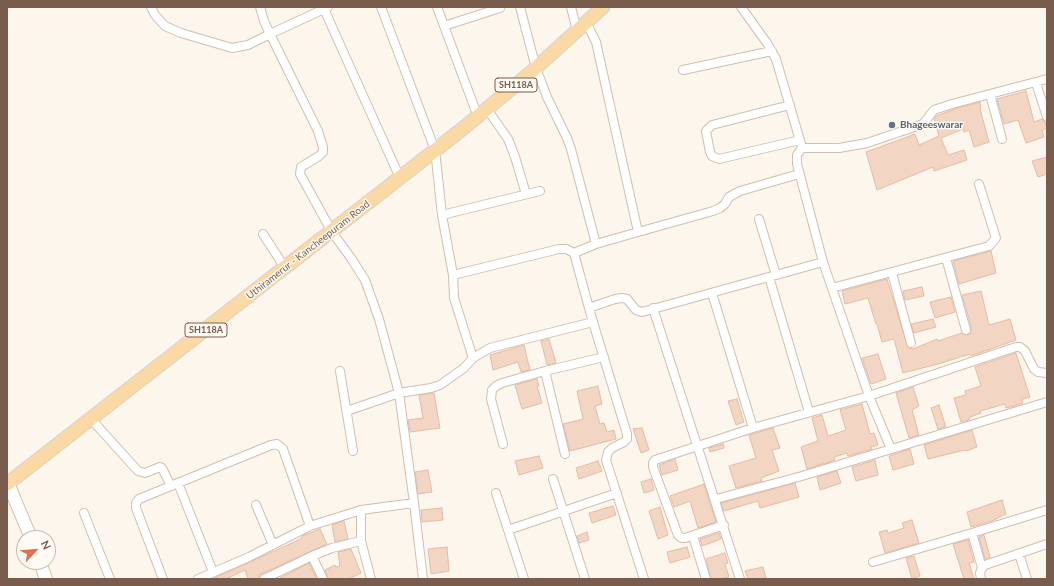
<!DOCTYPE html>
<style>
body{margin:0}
#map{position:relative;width:1054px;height:586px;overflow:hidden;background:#fdf6ec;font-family:Lato,sans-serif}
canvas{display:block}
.frame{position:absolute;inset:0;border:8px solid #7a5c4d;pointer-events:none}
.north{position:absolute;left:16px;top:530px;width:40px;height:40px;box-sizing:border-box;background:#fffaf3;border:1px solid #cabbb1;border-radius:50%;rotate:64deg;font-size:11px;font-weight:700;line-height:16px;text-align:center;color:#7a5c4d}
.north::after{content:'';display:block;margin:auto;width:14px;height:18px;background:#e76f51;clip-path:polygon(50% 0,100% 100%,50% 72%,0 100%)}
</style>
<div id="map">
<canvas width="1054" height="586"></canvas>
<div class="frame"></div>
<div class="north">N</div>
</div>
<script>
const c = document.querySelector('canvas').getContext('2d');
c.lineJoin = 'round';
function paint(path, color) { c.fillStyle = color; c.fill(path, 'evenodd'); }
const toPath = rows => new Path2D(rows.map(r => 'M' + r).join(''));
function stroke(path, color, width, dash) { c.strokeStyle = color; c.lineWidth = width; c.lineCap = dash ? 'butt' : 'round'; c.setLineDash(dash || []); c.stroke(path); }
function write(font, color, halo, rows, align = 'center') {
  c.font = font + ' Lato,sans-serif'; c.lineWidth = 3; c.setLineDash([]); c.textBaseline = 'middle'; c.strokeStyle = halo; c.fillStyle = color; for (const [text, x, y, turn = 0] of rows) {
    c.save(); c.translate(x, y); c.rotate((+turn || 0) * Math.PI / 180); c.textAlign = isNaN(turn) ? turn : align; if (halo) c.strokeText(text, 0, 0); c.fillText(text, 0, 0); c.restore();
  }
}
const building = toPath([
 [1026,91,1034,122,1042,119,1045,122,1047,128,1042,130,1044,137,1026,143,1018,120,1004,124,997,99,1026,91],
 [980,102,981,109,980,109,989,142,974,147,969,130,964,132,963,129,941,138,948,155,964,150,967,160,934,171,933,167,877,190,866,152,915,134,919,145,939,136,934,119,936,116,958,108,980,102],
 [1047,157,1047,174,1038,177,1032,161,1047,157],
 [991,251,996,273,959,284,953,261,991,251],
 [887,279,908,348,913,349,937,339,938,341,962,333,965,335,970,334,971,331,971,326,962,295,981,291,989,325,1010,319,1016,340,971,356,970,354,938,364,903,373,894,339,882,342,877,324,876,324,868,298,845,304,842,291,887,279],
 [922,287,924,296,905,300,903,291,922,287],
 [951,297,955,312,935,318,930,302,951,297],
 [933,319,936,327,914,333,911,324,933,319],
 [549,339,556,363,547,365,541,341,549,339],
 [524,345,530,370,521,372,518,362,493,370,490,355,524,345],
 [1016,353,1030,397,1022,399,1023,403,1014,406,1006,408,1005,404,980,411,981,413,970,417,969,420,961,422,954,398,966,395,965,391,981,386,975,367,1016,353],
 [878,354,886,379,871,384,862,358,878,354],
 [537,379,539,386,537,386,542,403,522,409,515,385,537,379],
 [598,386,602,404,595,406,600,424,604,423,607,432,614,430,616,439,570,451,563,424,583,419,577,391,598,386],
 [913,387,919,406,912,410,919,435,909,438,896,393,913,387],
 [434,393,440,428,410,432,408,420,423,418,419,395,434,393],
 [737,399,744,422,736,425,728,401,737,399],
 [862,404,870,434,874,433,878,445,871,447,872,449,848,456,847,453,834,457,835,460,807,469,801,447,818,441,812,418,822,415,828,436,846,430,840,410,862,404],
 [939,405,946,427,938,429,931,408,939,405],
 [642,428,649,450,641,453,633,429,642,428],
 [773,428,780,448,772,450,779,471,761,478,762,481,736,488,729,466,756,458,749,435,773,428],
 [972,430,977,447,966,451,965,450,928,459,924,445,972,430],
 [723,444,724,448,710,452,709,448,723,444],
 [910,449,914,464,893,470,889,456,910,449],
 [539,456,543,468,519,475,515,461,539,456],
 [675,459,678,470,662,475,659,465,675,459],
 [875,460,878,475,856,481,852,467,875,460],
 [598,461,602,471,579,479,576,468,598,461],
 [428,470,432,492,418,494,415,472,428,470],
 [837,471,841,483,820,490,817,477,837,471],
 [651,479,654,490,644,493,641,482,651,479],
 [795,483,799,497,760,508,758,501,724,511,721,503,795,483],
 [704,484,716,522,698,528,690,501,674,507,670,496,704,484],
 [1002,500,1006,514,992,521,971,527,967,512,1002,500],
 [613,506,616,515,592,523,589,513,613,506],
 [660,507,668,535,658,539,649,511,660,507],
 [442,508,443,520,422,522,421,510,442,508],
 [912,520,919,543,885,553,879,532,887,530,888,533,904,528,902,523,912,520],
 [344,521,348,539,335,542,332,525,344,521],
 [320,529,327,544,259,575,259,579,248,579,245,570,226,579,212,579,292,543,302,538,302,536,320,529],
 [587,532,589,540,579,543,577,536,587,532],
 [719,533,721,539,702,546,700,539,719,533],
 [984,535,990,557,985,559,979,537,984,535],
 [968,540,974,562,969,563,974,579,964,579,953,544,968,540],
 [447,547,449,571,431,574,428,549,447,547],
 [687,547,690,557,670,563,667,552,687,547],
 [351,549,361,573,349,579,328,579,325,570,335,565,336,567,340,566,338,552,351,549],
 [725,553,728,563,725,564,729,577,721,579,711,579,706,559,725,553],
 [914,556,920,576,912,579,906,558,914,556],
 [309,563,317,579,280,579,280,578,309,563],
 [763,567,766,578,748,579,745,571,763,567]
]);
const minor = toPath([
 [151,7,155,15,165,26,181,33,232,48,248,45,270,34,318,131,323,147,323,152,319,156,301,167,300,174,332,232,351,258,365,280,379,319,399,393,431,388,440,385,464,368,473,358,490,348,593,322,627,434,627,439,624,442,612,448,608,452,606,460,644,579],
 [260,7,264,21,270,34,324,9],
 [328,7,324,9,400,178],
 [381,7,435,150,442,215,453,275,454,298,473,358],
 [437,7,478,117],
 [520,7,536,68,547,97,567,138,571,149,596,244,574,253],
 [571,7,577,31],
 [741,7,767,43,776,59,801,144],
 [586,22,596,42,638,232,596,244],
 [444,26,500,8],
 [683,70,772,51],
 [1036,83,1047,117],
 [990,94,1002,139],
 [790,105,712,125,706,131,710,152,712,156,719,159,800,140],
 [487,109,508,139,515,157,526,194],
 [442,215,540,191],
 [759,219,776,275],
 [638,232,713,211,720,208,725,204,729,197,740,191,799,174],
 [263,234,285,268],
 [946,258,966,330],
 [892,273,911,343],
 [453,275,559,249,566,249,574,253,589,308],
 [769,277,809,412],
 [832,288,989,246,996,238,979,184],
 [712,293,753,428],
 [653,308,740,579],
 [593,322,589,308,615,299,622,298,627,299,636,310,642,312,823,262],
 [340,371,353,451],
 [545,371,565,454],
 [347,411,399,393,414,503,423,579],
 [91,419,138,471,145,473,160,467,162,468,171,486],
 [503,444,491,399,492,390,496,386,502,383,545,371,604,357],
 [891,449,869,396,1016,347,1020,347,1025,351,1034,369,1038,372,1047,373],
 [553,479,585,579],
 [178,483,213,572],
 [496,493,524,579],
 [716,499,802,476,1047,402],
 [256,505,273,545],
 [361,510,414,503],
 [84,513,110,579],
 [724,525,685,538,682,538,678,535,653,467,653,463,655,460,753,428,869,396,823,262,797,164,797,155,802,148,839,148,867,143,923,124,934,110,952,104,1047,79],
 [508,530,617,493],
 [693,536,706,579],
 [361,541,371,579],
 [1019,554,1027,579],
 [873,562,972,533],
 [982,568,972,533,1047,510],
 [163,579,136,508,136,503,139,499,271,445,277,444,283,449,310,526],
 [198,579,249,557,310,526,361,510,361,541,332,548,312,556,323,579],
 [264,579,312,556],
 [981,579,980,573,982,568,985,565,1047,544]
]);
const secondary = toPath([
 [7,481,31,538],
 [40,562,46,579]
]);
const primary = toPath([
 [7,484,461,130,529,74,603,7]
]);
const markers = [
 [892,125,4,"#6b7280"]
];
const shields = [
 [516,85,42],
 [206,330,42]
];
const shieldNames = [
 ["SH118A",516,85],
 ["SH118A",206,330]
];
const worshipNames = [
 ["Bhageeswarar",900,125]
];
const streetNames = [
 ["Uthiramerur - Kancheepuram Road",308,250,-38]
];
paint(building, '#f3d5c3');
stroke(building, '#e6bba3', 1);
stroke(minor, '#d1beb0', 10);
stroke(secondary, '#d6c0b0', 14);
stroke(primary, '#dad1cd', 15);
stroke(minor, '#fff', 8);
stroke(secondary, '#fff', 12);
stroke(primary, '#fbd9a5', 13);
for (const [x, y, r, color] of markers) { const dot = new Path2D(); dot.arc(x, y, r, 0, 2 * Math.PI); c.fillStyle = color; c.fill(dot); stroke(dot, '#fffaf3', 1.5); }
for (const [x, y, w] of shields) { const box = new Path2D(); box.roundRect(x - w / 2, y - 7, w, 14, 3); c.fillStyle = '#fffaf3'; c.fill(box); stroke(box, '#7a5c4d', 1); }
write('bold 9px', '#7a5c4d', null, shieldNames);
write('bold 10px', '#5b616d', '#fffaf3', worshipNames, 'left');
write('10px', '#7a5c4d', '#fffaf3', streetNames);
</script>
